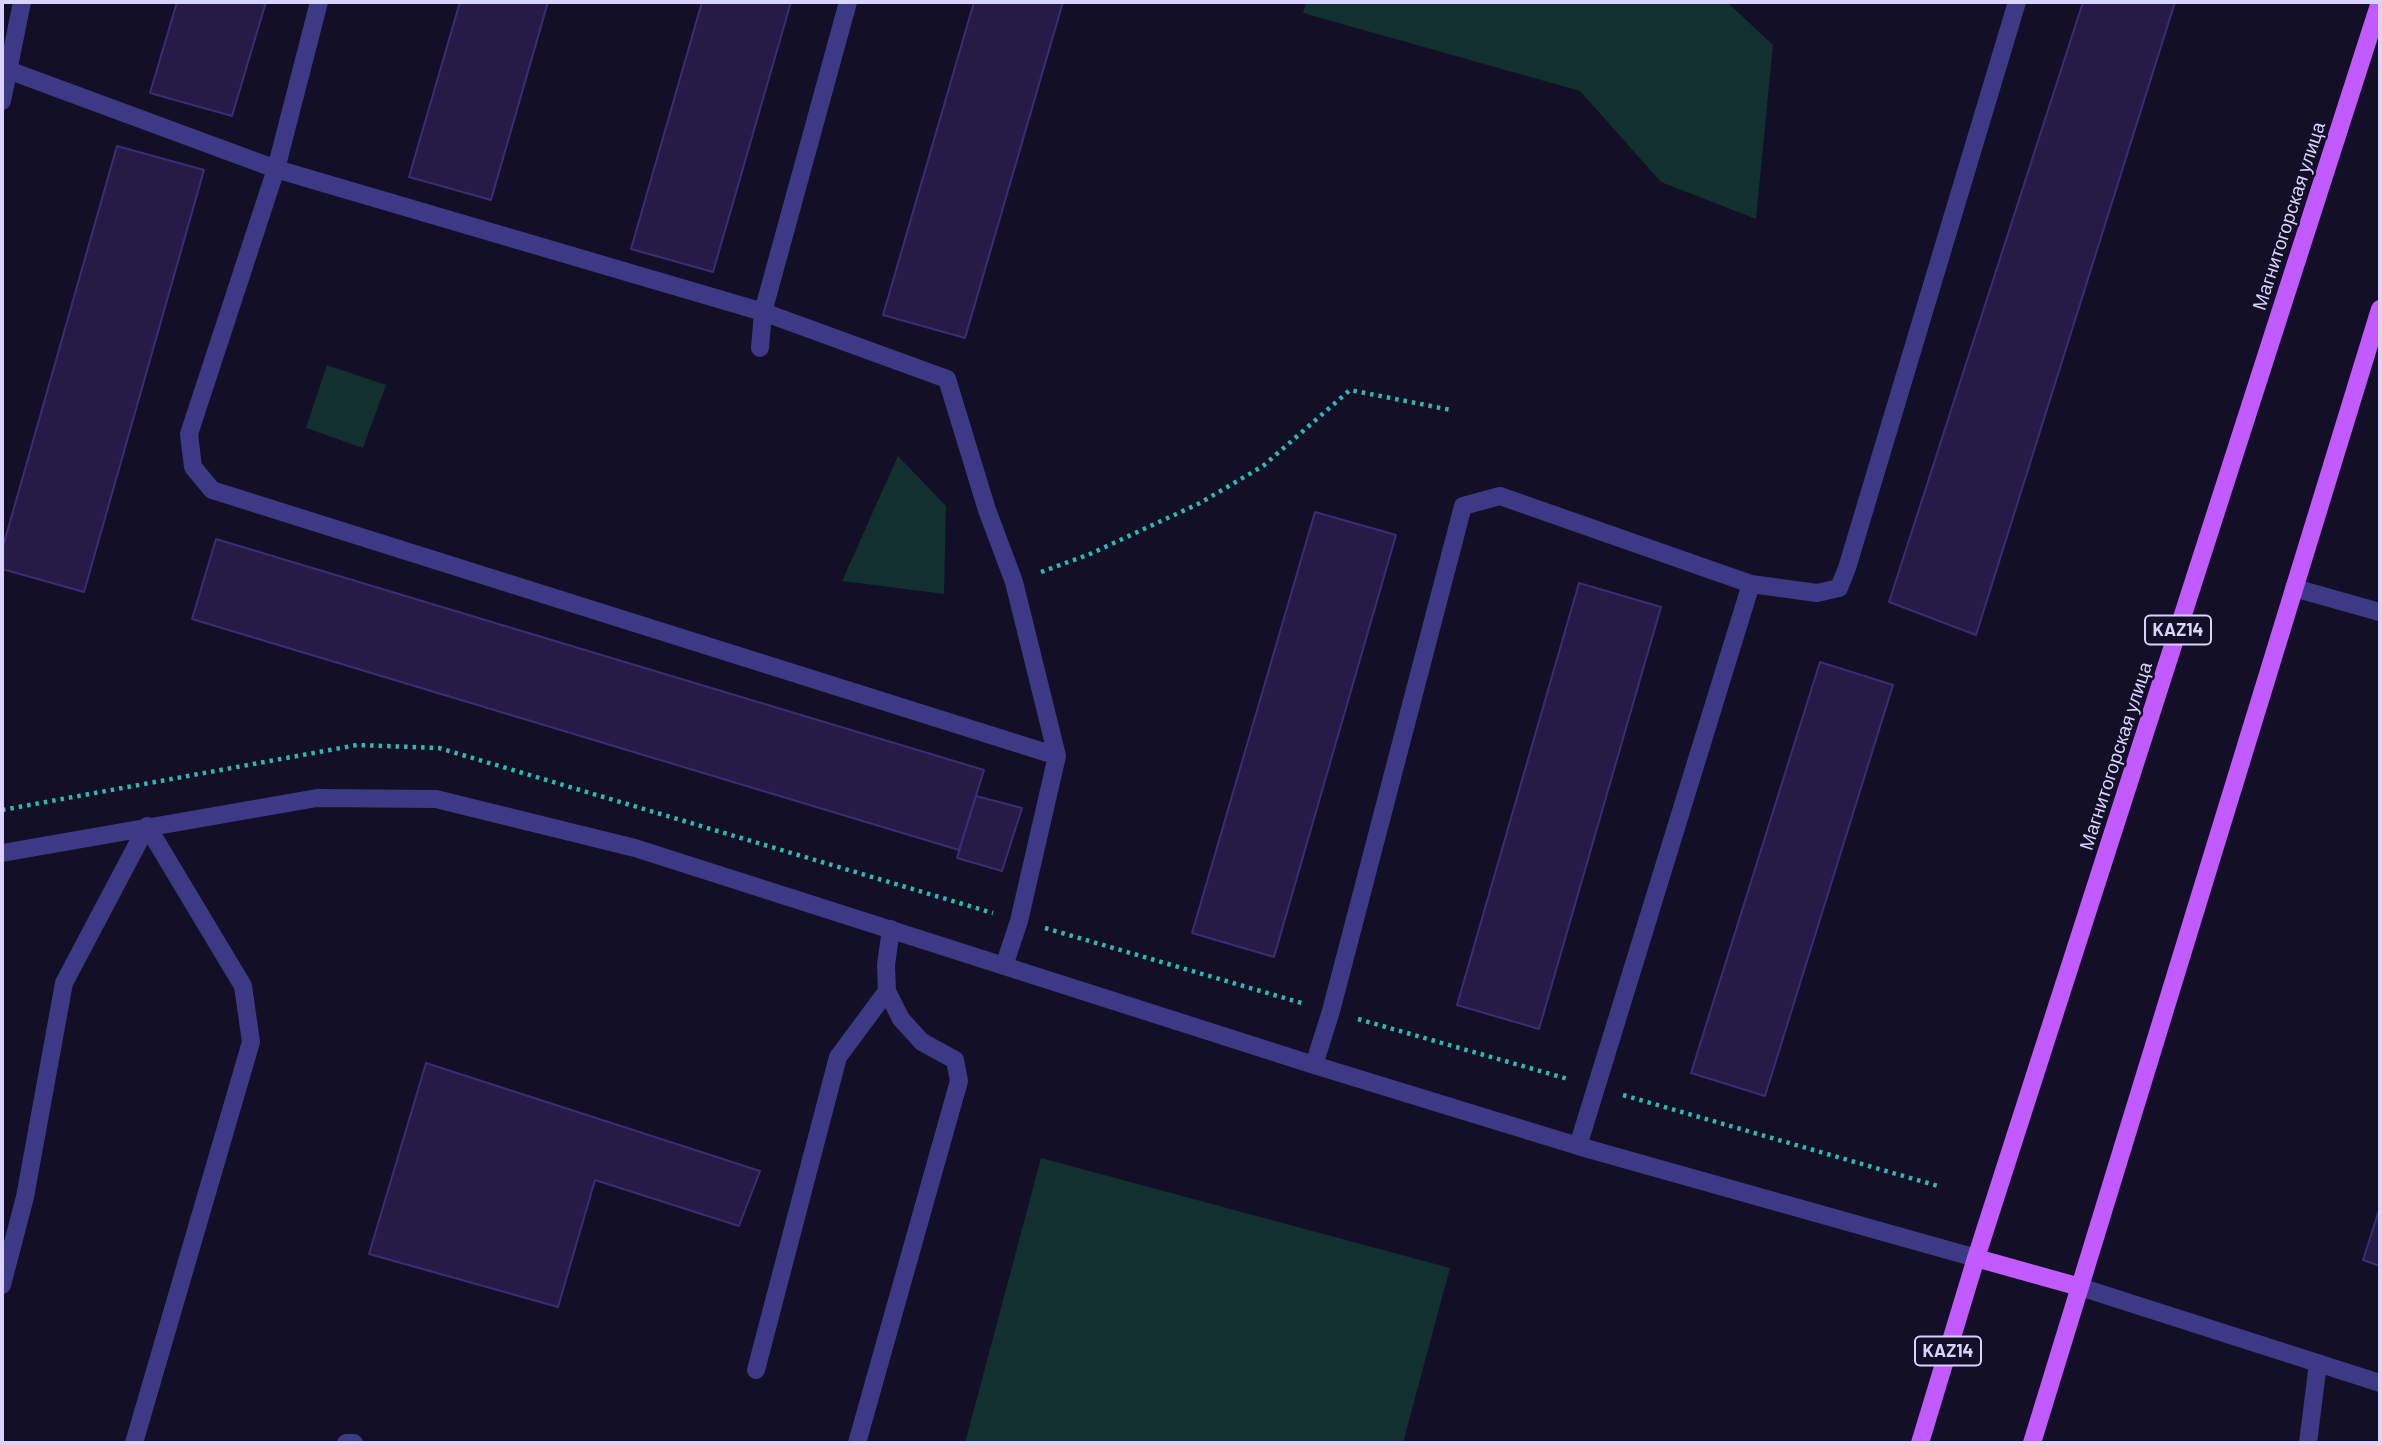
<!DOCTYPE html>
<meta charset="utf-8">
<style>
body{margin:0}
#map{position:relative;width:2382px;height:1445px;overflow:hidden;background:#130f26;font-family:Barlow,sans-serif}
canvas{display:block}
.frame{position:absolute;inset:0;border:4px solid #d9d4ff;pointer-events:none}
</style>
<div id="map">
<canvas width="2382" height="1445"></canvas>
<div class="frame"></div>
</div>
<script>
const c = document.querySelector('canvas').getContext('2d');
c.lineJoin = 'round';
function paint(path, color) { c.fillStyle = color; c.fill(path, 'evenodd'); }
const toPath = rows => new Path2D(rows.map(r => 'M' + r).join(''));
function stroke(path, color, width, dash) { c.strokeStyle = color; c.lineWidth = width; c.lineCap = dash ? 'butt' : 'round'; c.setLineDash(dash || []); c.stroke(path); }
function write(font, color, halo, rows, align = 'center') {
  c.font = font + ' Barlow,sans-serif'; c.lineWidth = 5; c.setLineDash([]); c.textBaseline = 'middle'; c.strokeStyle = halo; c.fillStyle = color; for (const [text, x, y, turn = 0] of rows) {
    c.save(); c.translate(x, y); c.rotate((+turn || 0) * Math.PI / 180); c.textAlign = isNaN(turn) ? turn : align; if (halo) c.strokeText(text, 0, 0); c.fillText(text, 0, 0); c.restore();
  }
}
const green = toPath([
 [1306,2,1727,2,1773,45,1756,219,1661,182,1580,91,1303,13],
 [327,365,386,385,363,448,306,428],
 [898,456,946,506,944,594,842,581],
 [1041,1158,1450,1268,1403,1443,965,1443]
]);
const building = toPath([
 [177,2,266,2,232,116,150,93,177,2],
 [460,2,548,2,491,200,409,177,460,2],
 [702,2,791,2,713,272,631,249,702,2],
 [974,2,1063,2,965,338,883,315,974,2],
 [2083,2,2175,2,1976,635,1889,602,2083,2],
 [117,146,204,170,84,592,2,569,2,550,117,146],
 [1315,512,1396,535,1274,957,1192,933,1315,512],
 [216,539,984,770,959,850,192,619,216,539],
 [1579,583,1661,607,1539,1029,1457,1005,1579,583],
 [1820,662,1893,685,1765,1096,1691,1073,1820,662],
 [976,796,1022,808,1002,871,957,858,976,796],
 [426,1063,760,1171,739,1226,595,1180,558,1307,369,1254,426,1063],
 [2380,1207,2380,1266,2363,1260,2380,1207]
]);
const path = toPath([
 [1041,572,1090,554,1200,503,1263,466,1350,390,1451,410],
 [2,810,357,745,439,748,993,913],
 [1045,928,1305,1004],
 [1358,1019,1568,1079],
 [1623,1095,1938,1186]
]);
const minor = toPath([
 [319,2,276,169,189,434,193,467,212,490,1057,756],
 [848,2,763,312,947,379,987,510,1014,582,1057,756,1019,921,1004,966],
 [8,70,276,169,763,312,760,348],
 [2,101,22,2],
 [2294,588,2380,612],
 [2,853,317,798,436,799,635,848,1314,1065,1578,1146,1976,1258],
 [1314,1065,1331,1011,1463,506,1500,496,1751,584],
 [1578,1146,1751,584,1817,593,1839,588,1847,568,2017,2],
 [2,1285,25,1197,64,983,147,826,243,986,251,1042,134,1443],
 [2080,1287,2380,1383],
 [756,1370,838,1057,887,991],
 [346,1443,354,1443],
 [857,1443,959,1081,955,1060,922,1042,901,1019,887,991,886,965,891,929],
 [2308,1443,2318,1363]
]);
const major = toPath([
 [1976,1258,2080,1287],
 [1920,1443,1976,1258,2380,2],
 [2032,1443,2380,309]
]);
const shields = [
 [2178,630,66],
 [1948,1351,66]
];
const shieldNames = [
 ["KAZ14",2178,630],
 ["KAZ14",1948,1351]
];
const streetNames = [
 ["Магнитогорская улица",2289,216,-72],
 ["Магнитогорская улица",2116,756,-72]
];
paint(green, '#12302f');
paint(building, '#241b47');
stroke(building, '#3b2d73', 2);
stroke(path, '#2fb8b0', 4.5, [3.5, 5]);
stroke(minor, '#3d3a85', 18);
stroke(major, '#c25bff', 18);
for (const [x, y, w] of shields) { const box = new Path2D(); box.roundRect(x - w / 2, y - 14.5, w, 29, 5); c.fillStyle = '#130f26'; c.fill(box); stroke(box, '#d9d4ff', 2); }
write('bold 18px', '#d9d4ff', null, shieldNames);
write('19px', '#d9d4ff', '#130f26', streetNames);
</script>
